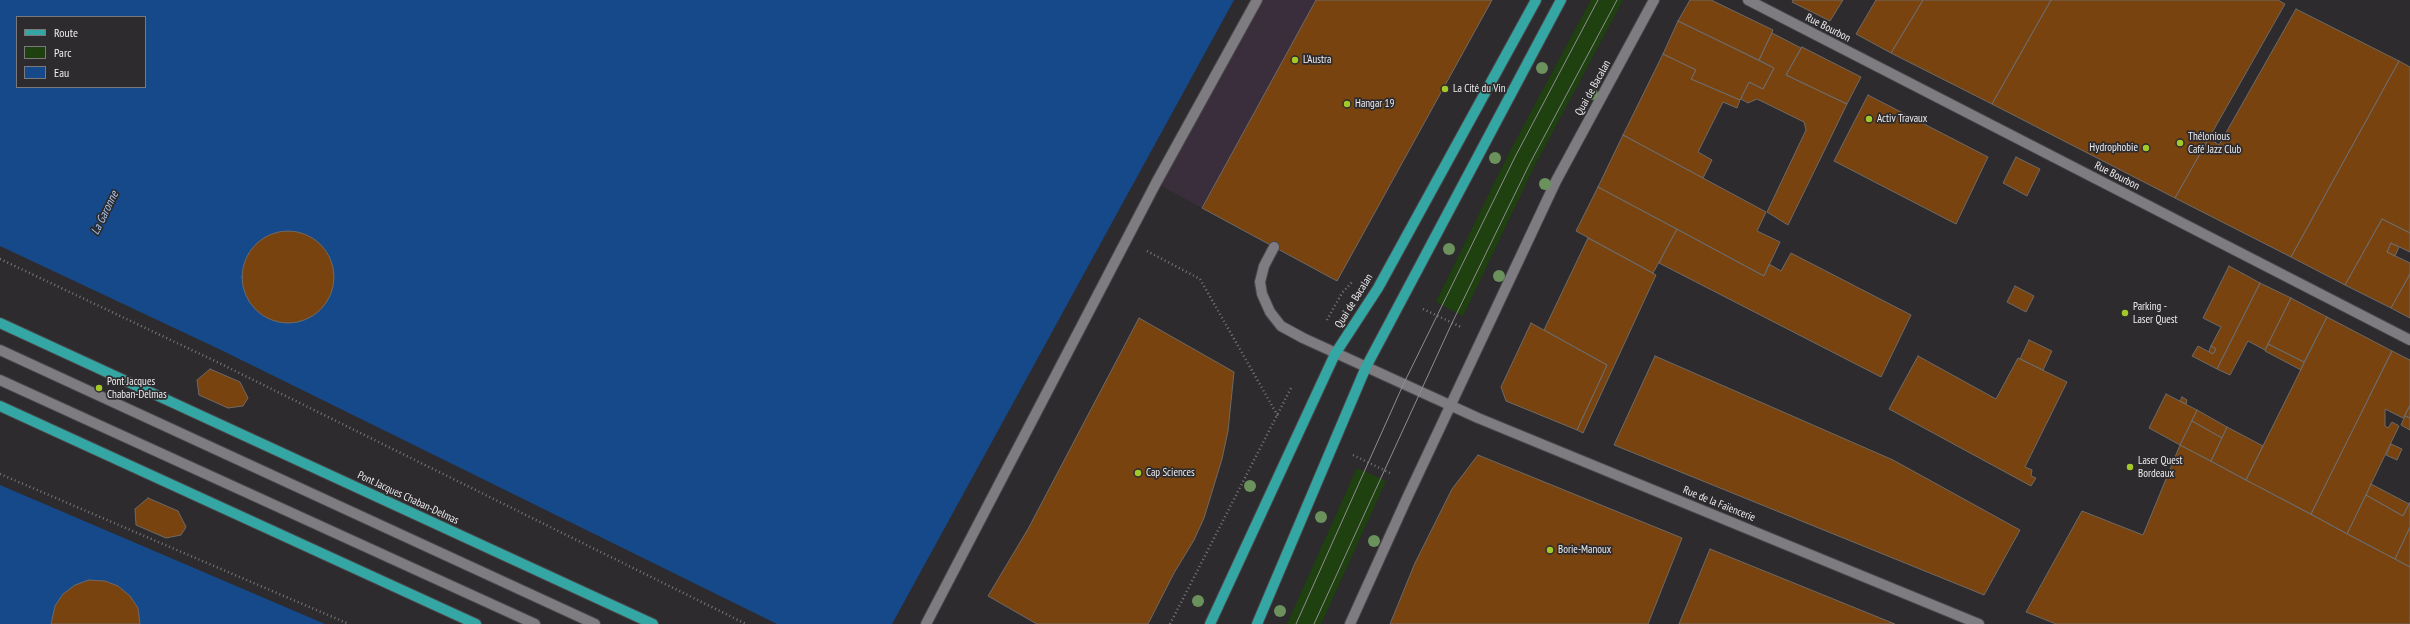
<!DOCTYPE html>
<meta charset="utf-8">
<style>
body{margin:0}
#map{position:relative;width:2410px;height:624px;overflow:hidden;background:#2d2b2e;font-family:"PT Sans Narrow",sans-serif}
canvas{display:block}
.legend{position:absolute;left:16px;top:16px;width:130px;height:72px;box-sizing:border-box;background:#2d2b2e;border:1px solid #7a787b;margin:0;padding:5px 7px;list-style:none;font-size:12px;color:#edecee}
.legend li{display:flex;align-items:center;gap:8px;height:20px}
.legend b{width:20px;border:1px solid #7a787b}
</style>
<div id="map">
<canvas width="2410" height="624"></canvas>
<ul class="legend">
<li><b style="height:5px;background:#34a6a4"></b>Route</li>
<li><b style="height:11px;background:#1f400f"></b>Parc</li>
<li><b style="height:11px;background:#154989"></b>Eau</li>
</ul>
</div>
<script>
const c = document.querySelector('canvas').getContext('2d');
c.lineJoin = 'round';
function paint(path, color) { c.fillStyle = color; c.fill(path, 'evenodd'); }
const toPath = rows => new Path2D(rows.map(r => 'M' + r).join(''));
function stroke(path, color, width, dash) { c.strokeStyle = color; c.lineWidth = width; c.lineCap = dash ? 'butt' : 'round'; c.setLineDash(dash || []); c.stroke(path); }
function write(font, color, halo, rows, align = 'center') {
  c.font = font + ' "PT Sans Narrow",sans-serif'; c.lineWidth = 3.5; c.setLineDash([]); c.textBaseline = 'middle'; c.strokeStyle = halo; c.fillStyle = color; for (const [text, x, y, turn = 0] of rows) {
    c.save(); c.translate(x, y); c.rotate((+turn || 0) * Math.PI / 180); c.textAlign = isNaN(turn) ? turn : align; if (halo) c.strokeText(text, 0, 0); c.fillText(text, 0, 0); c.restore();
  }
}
const commercial = toPath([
 [1257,0,1492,0,1337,281,1156,183]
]);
const green = toPath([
 [1591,0,1623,0,1534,167,1463,316,1436,302,1509,153],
 [1357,468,1386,481,1321,624,1287,624]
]);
const water = toPath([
 [0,0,1234,0,892,624,0,624],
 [17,17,145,17,145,87,17,87]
]);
const pier = toPath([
 [0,246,221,350,777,624,325,624,0,485]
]);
const building = toPath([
 [1316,0,1492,0,1337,281,1202,208,1316,0],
 [1690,0,1711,0,1773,30,1759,60,1678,21,1690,0],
 [1793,0,1843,0,1830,21,1792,2,1793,0],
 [1876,0,1923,0,1891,53,1856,34,1876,0],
 [1923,0,2051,0,1992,104,1891,53,1923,0],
 [2051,0,2278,0,2285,4,2175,198,1992,104,2051,0],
 [2296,9,2399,61,2291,257,2175,198,2209,138,2219,145,2296,9],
 [1678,21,1774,68,1763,89,1749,82,1740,100,1691,79,1696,70,1663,54,1678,21],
 [1772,33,1801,48,1786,75,1847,104,1788,225,1767,212,1806,130,1804,122,1757,99,1748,103,1741,99,1749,82,1763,89,1774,68,1759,60,1772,33],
 [1802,47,1861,77,1847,104,1786,75,1802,47],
 [1663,54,1696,70,1691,79,1740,100,1737,108,1723,102,1698,152,1712,160,1703,178,1623,135,1663,54],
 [2399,61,2410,67,2410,233,2382,219,2345,285,2291,257,2399,61],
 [1868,95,1988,157,1956,224,1834,161,1868,95],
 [1623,135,1766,212,1757,231,1780,242,1764,276,1598,187,1623,135],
 [2016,157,2040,169,2027,196,2003,183,2016,157],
 [1598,187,1677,229,1653,273,1576,231,1598,187],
 [2382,219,2410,233,2410,252,2391,243,2387,252,2410,263,2410,274,2391,308,2345,285,2382,219],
 [1677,229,1764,276,1769,264,1781,271,1791,253,1911,315,1881,377,1659,263,1677,229],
 '242 277a46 46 0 1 1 92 0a46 46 0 1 1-92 0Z',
 [1588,238,1656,275,1583,433,1577,430,1607,365,1544,330,1588,238],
 [2391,243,2399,247,2395,256,2387,252,2391,243],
 [2229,266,2260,283,2217,369,2192,356,2198,346,2213,354,2216,349,2211,346,2221,327,2203,318,2229,266],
 [2410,274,2410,318,2391,308,2410,274],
 [2260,283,2291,298,2265,350,2248,341,2230,375,2217,369,2260,283],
 [2015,286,2034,296,2026,312,2007,302,2015,286],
 [2291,298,2327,317,2304,362,2268,344,2291,298],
 [2327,317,2392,351,2311,514,2246,480,2327,317],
 [1139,318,1234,372,1228,431,1222,459,1204,518,1194,540,1174,573,1148,624,1037,624,988,596,1028,529,1139,318],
 [1531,323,1607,365,1577,430,1506,401,1501,387,1531,323],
 [2029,340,2052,351,2043,370,2020,359,2029,340],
 [2268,344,2304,362,2301,370,2265,351,2268,344],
 [2211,346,2216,349,2213,354,2209,351,2211,346],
 [2392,351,2410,360,2410,405,2403,418,2385,409,2385,426,2388,428,2392,422,2399,426,2347,534,2311,514,2392,351],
 [1655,356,1893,460,2020,530,1984,595,1614,445,1655,356],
 [1918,356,1996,399,2018,358,2067,382,2025,467,2032,470,2031,476,2036,478,2031,486,1889,409,1918,356],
 [210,369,240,382,248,398,243,406,228,408,199,395,197,380,210,369],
 [2166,394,2197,410,2180,445,2149,428,2166,394],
 [2182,397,2187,400,2186,404,2180,401,2182,397],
 [2410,405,2410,418,2405,416,2410,405],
 [2197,410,2227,427,2222,438,2192,421,2197,410],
 [2405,416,2410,418,2410,430,2401,425,2405,416],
 [2192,421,2222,438,2211,461,2180,445,2192,421],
 [2227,427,2263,446,2246,480,2211,461,2227,427],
 [2391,444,2402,449,2397,460,2386,455,2391,444],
 [2180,445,2410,567,2410,624,2056,624,2026,612,2082,511,2143,535,2180,445],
 [1478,455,1682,538,1648,624,1390,624,1415,563,1452,489,1478,455],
 [2371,484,2409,504,2403,516,2366,495,2371,484],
 [2366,495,2403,516,2410,502,2410,527,2395,559,2347,534,2366,495],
 [148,498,178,511,186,527,181,535,166,538,136,525,135,509,148,498],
 [2410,527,2410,567,2395,559,2410,527],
 [1710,549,1895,624,1679,624,1710,549],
 [89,580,105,581,118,586,130,596,138,608,140,624,51,624,55,606,63,594,75,585,89,580]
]);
const path = toPath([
 [1147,251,1200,279,1279,418],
 [0,259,215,361,746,624],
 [1423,309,1461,327],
 [1327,320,1342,293,1353,281],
 [1353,455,1392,474],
 [0,474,349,624],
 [1170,624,1291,388]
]);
const minor = toPath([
 [1748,0,2410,340],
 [1274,247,1264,266,1260,282,1262,294,1270,312,1281,326,1303,338,1478,418,1979,624],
 [0,350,595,624],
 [0,380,535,624],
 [926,624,1156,183,1257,0],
 [1350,624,1407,498,1556,181,1654,0]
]);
const major = toPath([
 [0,323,653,624],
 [0,406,476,624],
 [1210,624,1335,354,1378,288,1536,0],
 [1257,624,1366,367,1561,0]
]);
const tram = toPath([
 [1296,624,1403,385,1515,157,1598,0],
 [1314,624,1452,323,1529,165,1617,0]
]);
const trees = [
 [1542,68],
 [1592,94],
 [1495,158],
 [1545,184],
 [1449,249],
 [1499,276],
 [1250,486],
 [1321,517],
 [1374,541],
 [1198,601],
 [1280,611]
];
const markers = [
 [1295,60,4,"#a2c929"],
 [1445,89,4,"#a2c929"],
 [1347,104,4,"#a2c929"],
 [1869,119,4,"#a2c929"],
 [2180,143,4,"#a2c929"],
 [2146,148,4,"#a2c929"],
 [2125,313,4,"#a2c929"],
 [99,388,4,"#a2c929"],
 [2130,467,4,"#a2c929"],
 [1138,473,4,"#a2c929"],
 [1550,550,4,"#a2c929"]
];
const streetNames = [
 ["Rue Bourbon",1828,28,27],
 ["Quai de Bacalan",1593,88,-61],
 ["Rue Bourbon",2117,176,27],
 ["Quai de Bacalan",1354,301,-58],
 ["Pont Jacques Chaban-Delmas",408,498,25],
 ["Rue de la Faïencerie",1719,504,22]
];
const poiNames = [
 ["L'Austra",1303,60],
 ["La Cité du Vin",1453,89],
 ["Hangar 19",1355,104],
 ["Activ Travaux",1877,119],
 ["Thélonious",2188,137],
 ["Café Jazz Club",2188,150],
 ["Hydrophobie",2138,148,"right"],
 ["Parking -",2133,307],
 ["Laser Quest",2133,320],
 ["Pont Jacques",107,382],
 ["Chaban-Delmas",107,395],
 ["Laser Quest",2138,461],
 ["Bordeaux",2138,474],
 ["Cap Sciences",1146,473],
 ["Borie-Manoux",1558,550]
];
const waterNames = [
 ["La Garonne",105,213,-64]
];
paint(commercial, '#3b2e3c');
paint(green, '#1f400f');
paint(water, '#154989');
paint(pier, '#2d2b2e');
paint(building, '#78430e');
stroke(building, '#6e6a67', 1);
stroke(minor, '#49474a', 12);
stroke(major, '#49474a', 12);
stroke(path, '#79787a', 2.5, [1, 3]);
stroke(minor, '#7e7c80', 10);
stroke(major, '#34a6a4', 10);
stroke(tram, '#8e8d8f', 1);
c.fillStyle = '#6b915c';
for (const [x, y] of trees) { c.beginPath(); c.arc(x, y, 6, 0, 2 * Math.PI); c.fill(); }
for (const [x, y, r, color] of markers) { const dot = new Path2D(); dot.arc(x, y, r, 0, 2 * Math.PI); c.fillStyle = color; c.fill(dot); stroke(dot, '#2d2b2e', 1.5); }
write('11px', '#edecee', '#2d2b2e', streetNames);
write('11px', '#edecee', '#2d2b2e', poiNames, 'left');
write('italic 12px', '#acc8ed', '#2d2b2e', waterNames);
</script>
